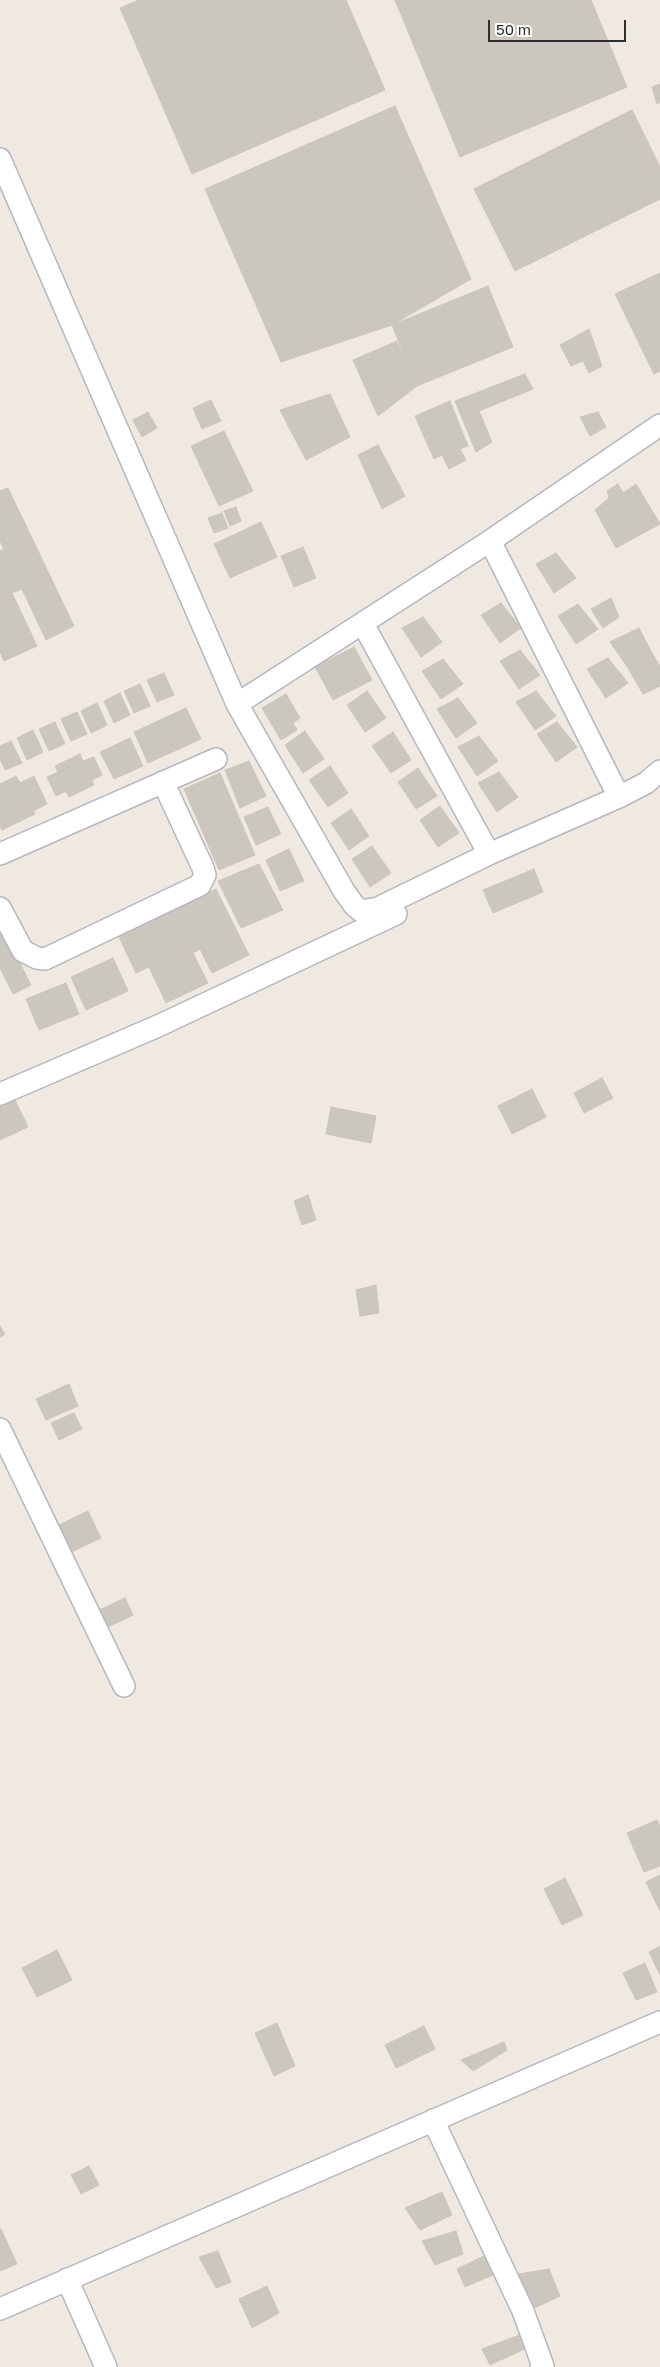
<!DOCTYPE html>
<style>
body{margin:0}
#map{position:relative;width:660px;height:2367px;overflow:hidden;background:#efe9e1;font-family:"Golos Text",sans-serif}
canvas{display:block}
.scale{position:absolute;left:488px;top:20px;width:138px;height:22px;box-sizing:border-box;border:2px solid #2e2e2e;border-top:0;padding-left:6px;font-size:15px;line-height:18px;white-space:nowrap;color:#2e2e2e;-webkit-text-stroke:4px #fff;paint-order:stroke}
</style>
<div id="map">
<canvas width="660" height="2367"></canvas>
<div class="scale">50 m</div>
</div>
<script>
const c = document.querySelector('canvas').getContext('2d');
c.lineJoin = 'round';
function paint(path, color) { c.fillStyle = color; c.fill(path, 'evenodd'); }
const toPath = rows => new Path2D(rows.map(r => 'M' + r).join(''));
function stroke(path, color, width, dash) { c.strokeStyle = color; c.lineWidth = width; c.lineCap = dash ? 'butt' : 'round'; c.setLineDash(dash || []); c.stroke(path); }
const building = toPath([
 [139,0,346,0,385,90,192,174,120,8,139,0],
 [395,0,591,0,627,87,460,157,395,0],
 [660,84,660,102,657,104,652,87,660,84],
 [395,106,471,279,392,325,281,362,205,189,395,106],
 [632,110,660,167,660,199,515,271,474,189,632,110],
 [660,273,660,371,654,374,615,294,660,273],
 [488,286,513,347,417,386,392,325,488,286],
 [589,329,602,366,589,373,583,361,571,366,560,345,589,329],
 [397,341,417,386,378,416,353,360,397,341],
 [525,374,533,389,479,411,492,442,476,452,455,401,525,374],
 [330,394,350,437,306,460,280,410,330,394],
 [211,400,221,421,202,429,193,408,211,400],
 [450,401,468,446,460,449,466,460,449,469,442,455,434,459,415,416,450,401],
 [148,412,157,428,142,437,133,420,148,412],
 [598,412,606,427,590,436,580,417,598,412],
 [224,431,253,491,219,506,191,446,224,431],
 [378,445,405,496,382,509,358,455,378,445],
 [618,484,623,493,636,484,660,524,616,548,595,510,609,498,607,491,618,484],
 [8,488,74,626,46,640,22,589,12,593,37,646,4,661,0,652,0,551,4,549,0,541,0,491,8,488],
 [236,507,241,521,230,526,224,511,236,507],
 [222,513,228,528,214,533,208,518,222,513],
 [261,522,277,557,230,578,214,544,261,522],
 [303,547,316,578,294,587,281,556,303,547],
 [556,553,576,578,554,593,536,564,556,553],
 [611,598,619,617,603,628,591,609,611,598],
 [501,603,521,628,500,643,481,615,501,603],
 [578,604,598,629,576,644,558,616,578,604],
 [423,617,442,642,421,657,402,628,423,617],
 [639,628,652,653,628,668,610,642,639,628],
 [354,647,372,680,333,700,315,667,354,647],
 [520,650,540,675,519,689,500,661,520,650],
 [652,653,660,666,660,686,643,694,628,668,652,653],
 [608,658,628,683,606,698,587,669,608,658],
 [443,659,463,684,441,699,422,671,443,659],
 [164,673,174,695,157,702,147,680,164,673],
 [140,684,150,706,134,713,124,691,140,684],
 [367,691,386,718,365,732,347,705,367,691],
 [536,691,556,716,535,730,516,702,536,691],
 [120,693,130,715,114,723,104,701,120,693],
 [286,694,300,718,293,723,297,730,281,740,262,708,286,694],
 [458,698,477,723,456,738,437,709,458,698],
 [97,703,107,725,91,733,81,711,97,703],
 [186,708,201,739,148,763,134,732,186,708],
 [77,712,87,734,71,741,61,719,77,712],
 [55,722,65,744,49,751,39,729,55,722],
 [557,722,577,747,556,762,537,734,557,722],
 [33,730,43,752,27,760,17,738,33,730],
 [305,731,324,759,303,773,285,745,305,731],
 [393,732,411,760,391,773,372,746,393,732],
 [479,736,498,761,477,776,458,747,479,736],
 [130,738,143,766,114,779,100,752,130,738],
 [11,741,22,763,5,770,0,759,0,746,11,741],
 [80,754,83,761,94,757,102,775,92,780,94,785,69,797,66,791,56,796,47,777,58,772,55,766,80,754],
 [249,761,266,796,240,808,225,770,249,761],
 [330,766,348,793,328,807,309,780,330,766],
 [418,768,437,796,416,809,398,782,418,768],
 [499,772,518,797,497,812,478,783,499,772],
 [220,773,255,855,219,870,184,789,220,773],
 [16,776,20,783,34,776,47,804,33,811,35,814,2,830,0,826,0,784,16,776],
 [440,806,459,833,438,847,420,820,440,806],
 [268,807,281,834,256,845,244,817,268,807],
 [351,809,369,836,349,850,331,823,351,809],
 [372,846,391,873,370,887,352,859,372,846],
 [289,849,304,881,280,891,266,860,289,849],
 [259,864,283,910,241,928,218,881,259,864],
 [534,869,543,892,493,913,483,890,534,869],
 [216,889,249,955,212,973,200,949,193,953,208,983,166,1003,149,967,136,973,119,937,216,889],
 [0,924,31,985,13,994,0,968,0,924],
 [113,958,128,991,86,1010,71,977,113,958],
 [66,983,79,1014,39,1030,26,999,66,983],
 [602,1078,613,1098,584,1113,574,1093,602,1078],
 [532,1089,546,1117,512,1134,498,1106,532,1089],
 [14,1098,28,1127,0,1140,0,1105,14,1098],
 [331,1107,376,1116,371,1143,326,1134,331,1107],
 [308,1195,316,1220,302,1225,294,1201,308,1195],
 [376,1285,379,1313,360,1316,356,1290,376,1285],
 [0,1326,5,1334,0,1337,0,1326],
 [69,1384,78,1406,46,1420,36,1399,69,1384],
 [74,1413,82,1429,59,1440,51,1423,74,1413],
 [88,1511,101,1538,69,1553,57,1526,88,1511],
 [125,1598,133,1615,104,1629,95,1612,125,1598],
 [657,1820,660,1826,660,1866,644,1872,627,1833,657,1820],
 [660,1875,660,1911,646,1882,660,1875],
 [565,1878,583,1915,562,1925,544,1889,565,1878],
 [660,1946,660,1975,649,1952,660,1946],
 [57,1950,72,1980,37,1997,22,1968,57,1950],
 [645,1963,657,1992,636,2000,623,1973,645,1963],
 [277,2023,295,2066,274,2076,255,2033,277,2023],
 [424,2026,435,2049,396,2068,385,2045,424,2026],
 [504,2042,507,2050,473,2071,461,2060,504,2042],
 [89,2166,99,2185,81,2194,71,2175,89,2166],
 [442,2192,452,2215,420,2230,405,2208,442,2192],
 [1,2229,17,2264,0,2271,0,2230,1,2229],
 [456,2231,463,2254,435,2265,422,2241,456,2231],
 [218,2251,231,2282,216,2288,199,2257,218,2251],
 [486,2255,495,2274,465,2287,457,2269,486,2255],
 [549,2269,560,2296,528,2311,513,2275,549,2269],
 [267,2286,279,2313,252,2328,239,2299,267,2286],
 [522,2334,527,2348,490,2365,482,2349,522,2334]
]);
const minor = toPath([
 [0,159,237,704,344,891,354,905,361,911,378,908,489,854,619,797,646,783,660,771],
 [490,541,619,797],
 [363,624,489,854],
 [237,704,490,541,660,425],
 [0,854,216,759],
 [0,908,23,951,37,958,45,959,200,885,205,875,203,868,163,782],
 [0,1094,158,1026,396,914],
 [0,1429,124,1686],
 [433,2120,523,2311,543,2366,541,2367],
 [67,2279,106,2367],
 [0,2309,660,2022]
]);
paint(building, '#cbc7bf');
stroke(building, '#cbc5ba', 1);
stroke(minor, '#b4b7c1', 24);
stroke(minor, '#fff', 21);
</script>
